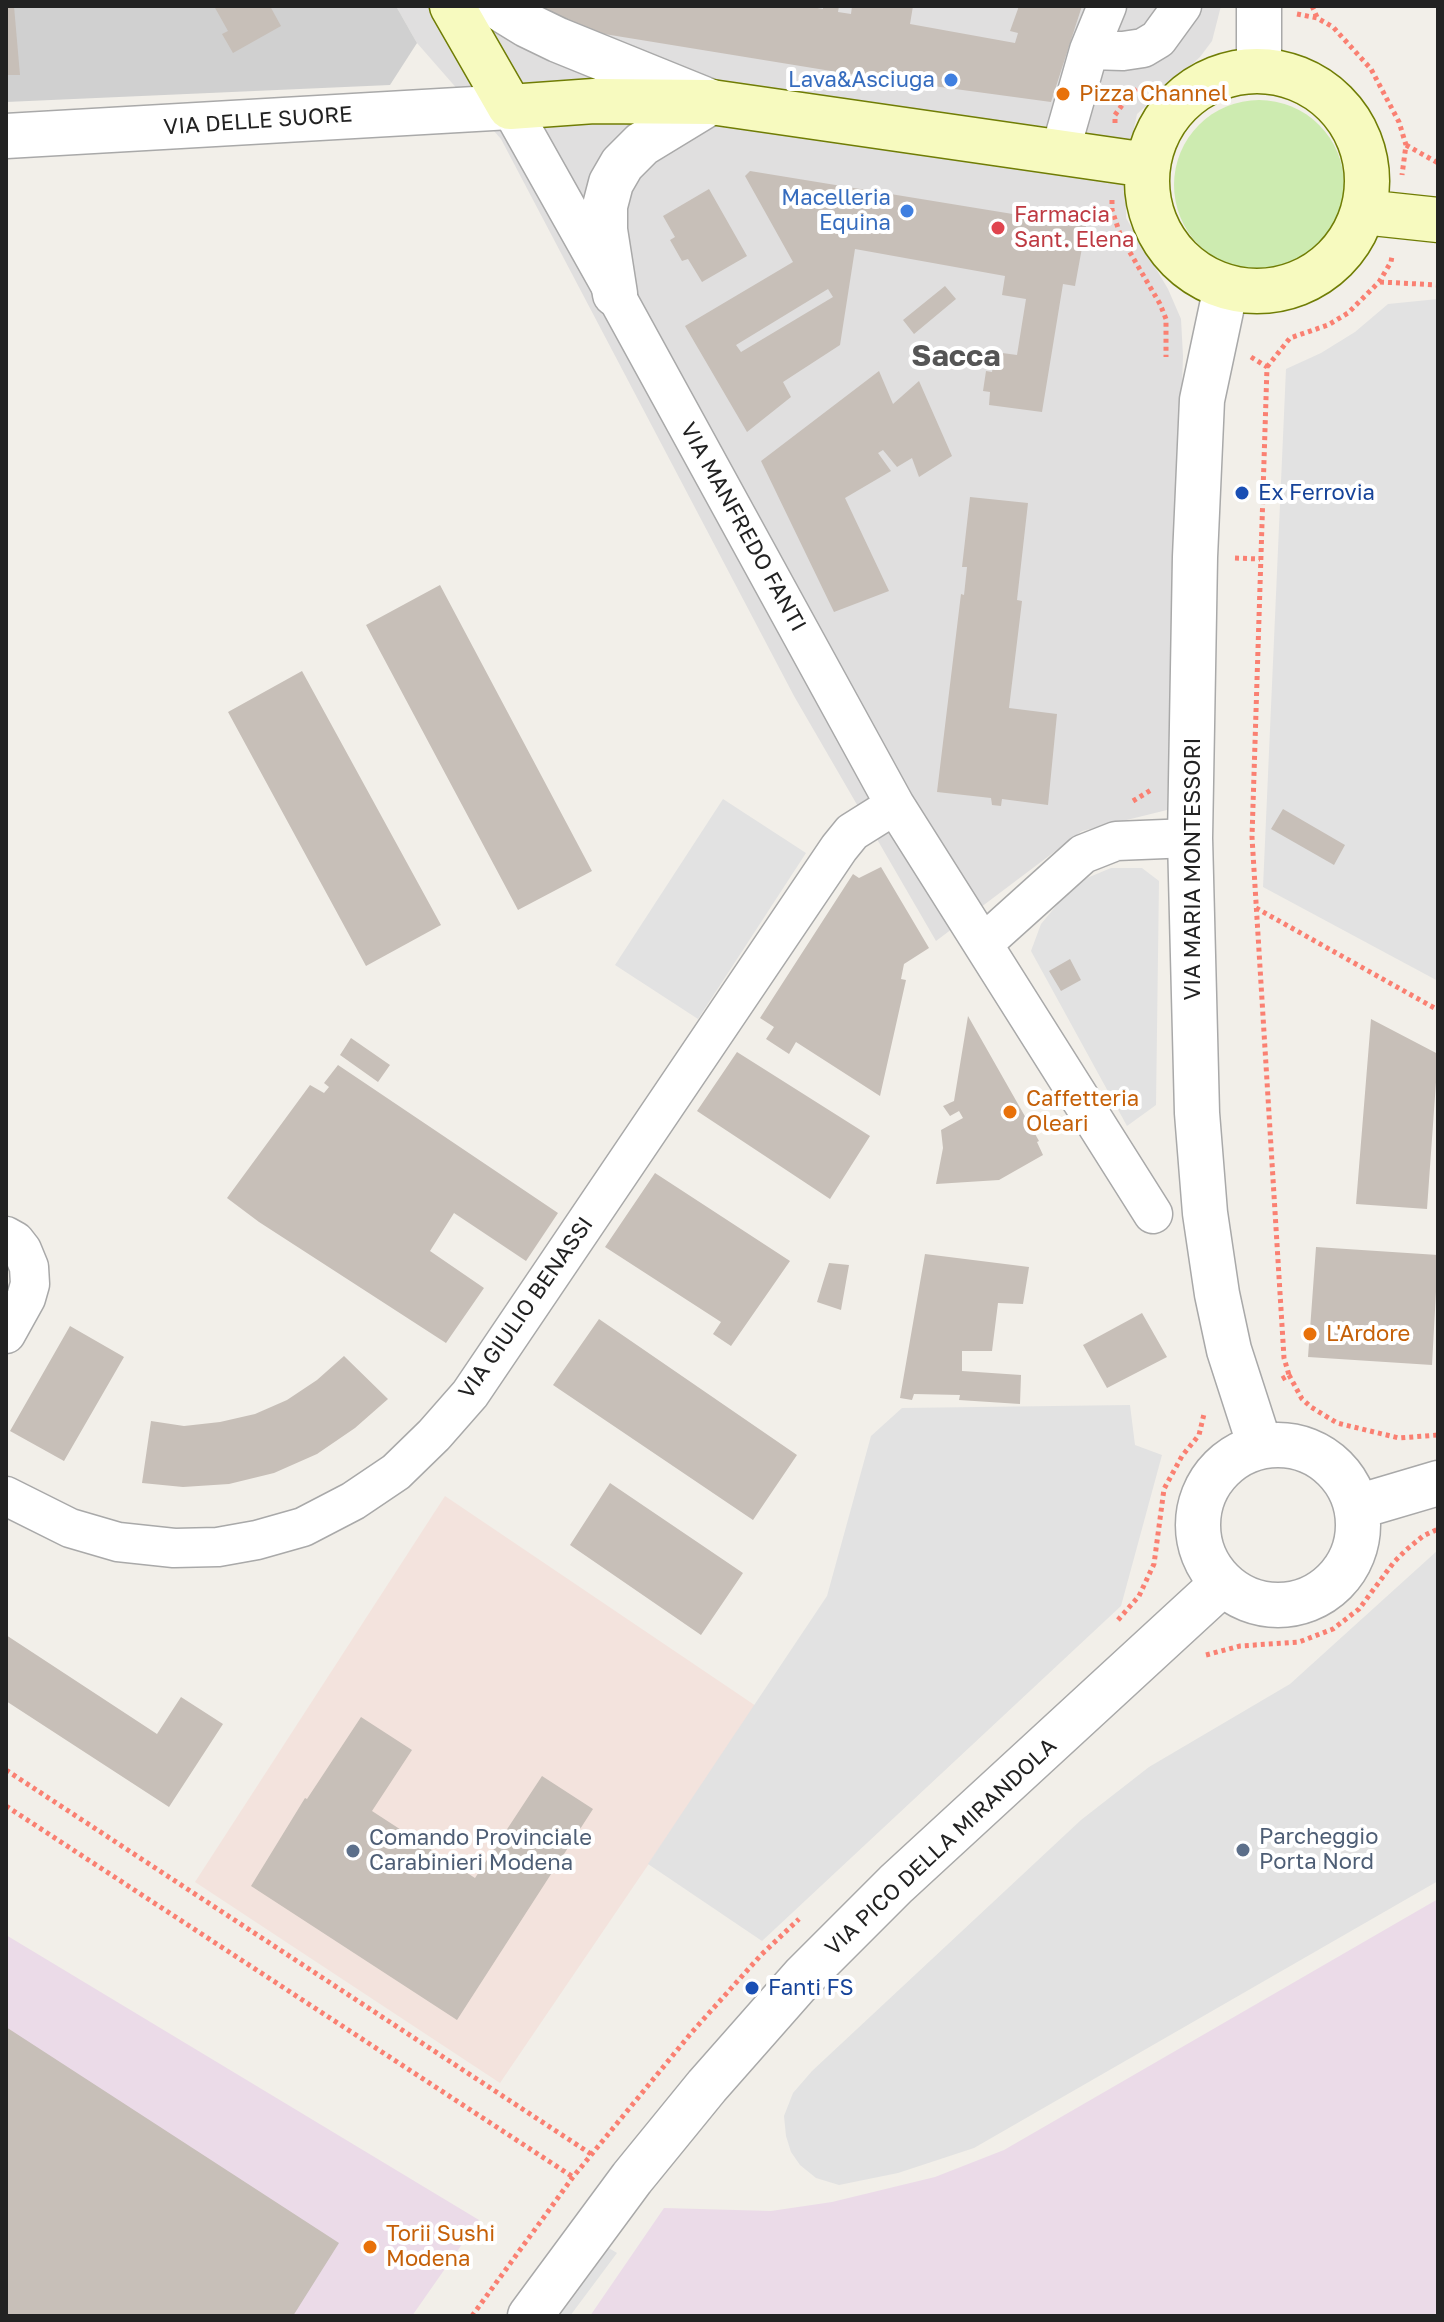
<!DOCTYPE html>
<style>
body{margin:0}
#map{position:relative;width:1444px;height:2322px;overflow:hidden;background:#f2efe9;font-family:"Golos Text",sans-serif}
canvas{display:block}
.frame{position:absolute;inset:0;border:8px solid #222;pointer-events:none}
</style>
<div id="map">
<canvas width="1444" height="2322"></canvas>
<div class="frame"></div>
</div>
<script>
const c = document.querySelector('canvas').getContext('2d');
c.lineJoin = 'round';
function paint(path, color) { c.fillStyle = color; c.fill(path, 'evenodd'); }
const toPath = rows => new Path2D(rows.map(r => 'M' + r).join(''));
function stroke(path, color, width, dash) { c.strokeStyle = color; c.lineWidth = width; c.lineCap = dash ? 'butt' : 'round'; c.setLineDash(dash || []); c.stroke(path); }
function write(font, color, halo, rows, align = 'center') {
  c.font = font + ' "Golos Text",sans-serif'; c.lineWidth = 8; c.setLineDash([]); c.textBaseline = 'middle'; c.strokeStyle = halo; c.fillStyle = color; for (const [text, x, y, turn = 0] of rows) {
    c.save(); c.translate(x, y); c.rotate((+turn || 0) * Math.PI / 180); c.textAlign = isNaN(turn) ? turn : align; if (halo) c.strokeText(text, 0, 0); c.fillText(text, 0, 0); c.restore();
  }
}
const residential = toPath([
 [396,6,1221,6,1212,41,1200,57,1137,114,1126,166,1126,218,1168,289,1181,319,1183,356,1167,810,1082,831,936,941,794,696,501,139,417,43]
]);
const industrial = toPath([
 [1438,1899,1438,2316,590,2316,664,2208,771,2211,832,2202,935,2177,1004,2150],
 [6,1935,479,2220,412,2316,6,2316]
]);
const religious = toPath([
 [6,6,396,6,417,43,390,85,6,102]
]);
const military = toPath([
 [445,1496,756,1706,500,2083,195,1882]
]);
const grass = toPath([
 '1174 185a85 85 0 1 1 170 0a85 85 0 1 1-170 0Z'
]);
const parking = toPath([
 [1438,299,1438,981,1263,887,1286,369,1321,353,1355,332,1388,304],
 [723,799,806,853,698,1019,615,965],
 [1111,868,1142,868,1159,881,1156,1105,1127,1126,1031,951,1041,924,1075,883],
 [1130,1405,1135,1445,1162,1455,1121,1606,762,1941,648,1864,827,1596,871,1436,902,1408],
 [1438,1550,1438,1881,974,2148,898,2173,839,2185,816,2178,800,2165,791,2152,786,2136,784,2116,793,2093,812,2071,1081,1820,1149,1767,1290,1684],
 [607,2247,617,2253,570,2316,556,2316]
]);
const building = toPath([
 [6,6,14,6,20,75,6,75],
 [214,6,270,6,281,26,233,53,222,34,228,31],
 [527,6,806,6,823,9,823,6,839,6,838,12,851,14,852,6,913,6,910,24,1015,43,1018,33,1010,31,1019,6,1082,6,1051,102,874,78,592,32],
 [750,171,1086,226,1075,286,1063,284,1042,412,989,405,990,392,983,391,986,371,992,372,995,352,1017,355,1026,299,1002,295,1005,276,855,249,840,345,783,382,791,397,747,432,685,326,793,262,745,176],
 [828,289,833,297,741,352,736,345],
 [709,189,747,256,702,282,688,259,682,261,670,240,675,237,663,216],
 [945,286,956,299,914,334,903,320],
 [879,371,893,404,919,381,952,456,919,477,912,458,897,467,883,450,878,453,891,471,845,498,889,591,834,612,761,461],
 [970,497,1028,503,1017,600,1022,601,1009,708,1057,714,1048,805,1002,799,1001,806,992,805,991,798,937,792,961,594,964,595,967,567,962,567],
 [440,585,592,871,518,910,366,625],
 [302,671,441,925,366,966,228,712],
 [1283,809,1345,845,1334,865,1271,829],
 [881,867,929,948,904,964,901,979,906,980,880,1096,796,1042,789,1054,766,1039,774,1027,760,1018,853,874,859,878],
 [1070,959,1081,980,1061,991,1049,971],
 [968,1016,1039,1141,1037,1142,1043,1155,999,1180,936,1184,943,1148,941,1130,963,1118,959,1111,950,1116,943,1106,954,1101],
 [1371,1019,1438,1054,1427,1209,1356,1204],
 [351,1038,390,1065,378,1082,340,1055],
 [737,1052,870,1136,830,1199,697,1111],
 [338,1065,558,1213,526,1261,454,1213,430,1251,484,1288,446,1343,259,1222,227,1198,310,1085,324,1093,329,1087,324,1083],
 [655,1173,790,1261,731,1346,713,1334,721,1322,605,1247],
 [1316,1247,1438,1255,1432,1365,1308,1357],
 [925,1254,1029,1267,1023,1304,998,1303,992,1351,962,1351,962,1371,1021,1375,1020,1404,959,1400,960,1395,914,1394,912,1400,900,1398],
 [829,1263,849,1265,841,1310,817,1302],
 [1142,1313,1167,1357,1107,1388,1083,1345],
 [599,1319,797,1455,753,1520,553,1385],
 [70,1326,124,1357,64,1461,10,1431],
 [344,1356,388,1399,355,1428,317,1454,274,1473,229,1484,183,1487,142,1483,151,1421,184,1426,220,1422,255,1414,287,1400,317,1380],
 [610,1483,743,1573,701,1635,570,1545],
 [6,1635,157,1734,181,1697,223,1724,169,1807,6,1701],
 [361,1717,412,1750,372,1811,475,1878,542,1776,593,1809,457,2020,251,1886,305,1798,307,1799],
 [6,2027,339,2243,293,2316,6,2316]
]);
const path = toPath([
 [1312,6,1317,17],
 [1297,14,1317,18,1333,27,1371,69,1399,122,1406,145,1402,175],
 [1115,123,1115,115,1127,98,1137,89],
 [1406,145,1438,163],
 [1112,200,1112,210,1121,237,1160,304,1166,319,1166,357],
 [1380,282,1438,285],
 [1251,357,1267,367,1252,837,1284,1358,1289,1375],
 [1267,367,1290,338,1328,325,1348,313,1379,282,1391,262,1392,256],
 [1235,558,1260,559],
 [1133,801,1151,790],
 [1256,908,1438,1010],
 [1282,1379,1289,1375,1302,1399,1311,1407,1337,1423,1399,1438,1438,1435],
 [1118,1620,1139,1596,1154,1564,1164,1489,1182,1456,1199,1435,1204,1414],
 [1206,1655,1240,1646,1299,1642,1333,1629,1359,1609,1394,1562,1406,1550,1423,1536,1438,1529],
 [6,1770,591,2154],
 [6,1806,573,2177],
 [472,2316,573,2177,692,2032,761,1955,799,1919]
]);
const minor = toPath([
 [1089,50,1123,51,1143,48,1158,39,1182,6],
 [510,107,615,294,895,805,1153,1214],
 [1060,152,1089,50,1107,6],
 [983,944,1083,854,1116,841,1190,838],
 [6,1236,15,1241,22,1250,29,1267,30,1284,26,1298,6,1334],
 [6,1496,70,1528,118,1542,174,1548,218,1547,257,1540,303,1527,353,1501,396,1472,434,1435,470,1394,839,848,852,832,895,805]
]);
const tertiary = toPath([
 [496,6,527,25,558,40,711,102],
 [1259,70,1259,6],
 [6,136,510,107],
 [1226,287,1202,400,1195,557,1190,838,1197,1113,1205,1213,1217,1294,1229,1350,1260,1446],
 [615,294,605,230,605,206,611,183,622,164,642,144,711,102],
 '1198 1525a80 80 0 1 1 160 0a80 80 0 1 1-160 0Z',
 [1357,1507,1438,1483],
 [530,2316,632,2178,707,2086,804,1976,896,1884,1222,1584]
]);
const secondary = toPath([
 [452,6,510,107,594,101,711,102,1147,165],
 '1147 181a110 110 0 1 1 220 0a110 110 0 1 1-220 0Z',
 [1363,212,1438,220]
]);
const markers = [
 [951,80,8,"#3f7fe0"],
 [1063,94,8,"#e8710a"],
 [907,211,8,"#3f7fe0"],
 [998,228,8,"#e0444e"],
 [1242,493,8,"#1a4fb4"],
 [1010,1112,8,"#e8710a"],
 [1310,1334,8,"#e8710a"],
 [1243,1850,8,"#5c6f8a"],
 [353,1851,8,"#5c6f8a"],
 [752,1988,8,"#1a4fb4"],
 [370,2247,8,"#e8710a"]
];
const shopNames = [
 ["Lava&Asciuga",935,80],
 ["Macelleria",891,198],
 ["Equina",891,223]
];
const foodNames = [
 ["Pizza Channel",1079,94],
 ["Caffetteria",1026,1099],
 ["Oleari",1026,1124],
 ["L'Ardore",1326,1334],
 ["Torii Sushi",386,2234],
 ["Modena",386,2259]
];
const streetNames = [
 ["VIA DELLE SUORE",258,121,-4],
 ["VIA MANFREDO FANTI",743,527,61],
 ["VIA MARIA MONTESSORI",1193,869,-90],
 ["VIA GIULIO BENASSI",526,1308,-55],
 ["VIA PICO DELLA MIRANDOLA",941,1847,-43]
];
const healthNames = [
 ["Farmacia",1014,215],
 ["Sant. Elena",1014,240]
];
const transitNames = [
 ["Ex Ferrovia",1258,493],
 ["Fanti FS",768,1988]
];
const serviceNames = [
 ["Parcheggio",1259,1837],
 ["Porta Nord",1259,1862],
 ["Comando Provinciale",369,1838],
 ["Carabinieri Modena",369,1863]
];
const districtNames = [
 ["Sacca",956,356]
];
paint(residential, '#e0dfdf');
paint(industrial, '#ebdbe8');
paint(religious, '#d0d0d0');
paint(military, '#f3e3dd');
paint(grass, '#cdebb0');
paint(parking, '#e2e2e2');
paint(building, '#c7bfb8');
stroke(minor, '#a9a9a9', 41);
stroke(tertiary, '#a9a9a9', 47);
stroke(secondary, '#707d05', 47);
stroke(path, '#fa8072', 5, [4, 4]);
stroke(minor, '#fff', 38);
stroke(tertiary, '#fff', 44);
stroke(secondary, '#f7fabf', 44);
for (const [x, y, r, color] of markers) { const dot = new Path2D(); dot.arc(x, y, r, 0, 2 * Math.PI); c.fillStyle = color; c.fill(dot); stroke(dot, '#fff', 3); }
write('22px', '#366cbe', '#fff', shopNames, 'right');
write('22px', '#c56008', '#fff', foodNames, 'left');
write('22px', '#222', '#fff', streetNames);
write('22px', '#be3a42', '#fff', healthNames, 'left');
write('22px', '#164399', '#fff', transitNames, 'left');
write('22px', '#4e5e75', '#fff', serviceNames, 'left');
write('bold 30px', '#555', '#fff', districtNames);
</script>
